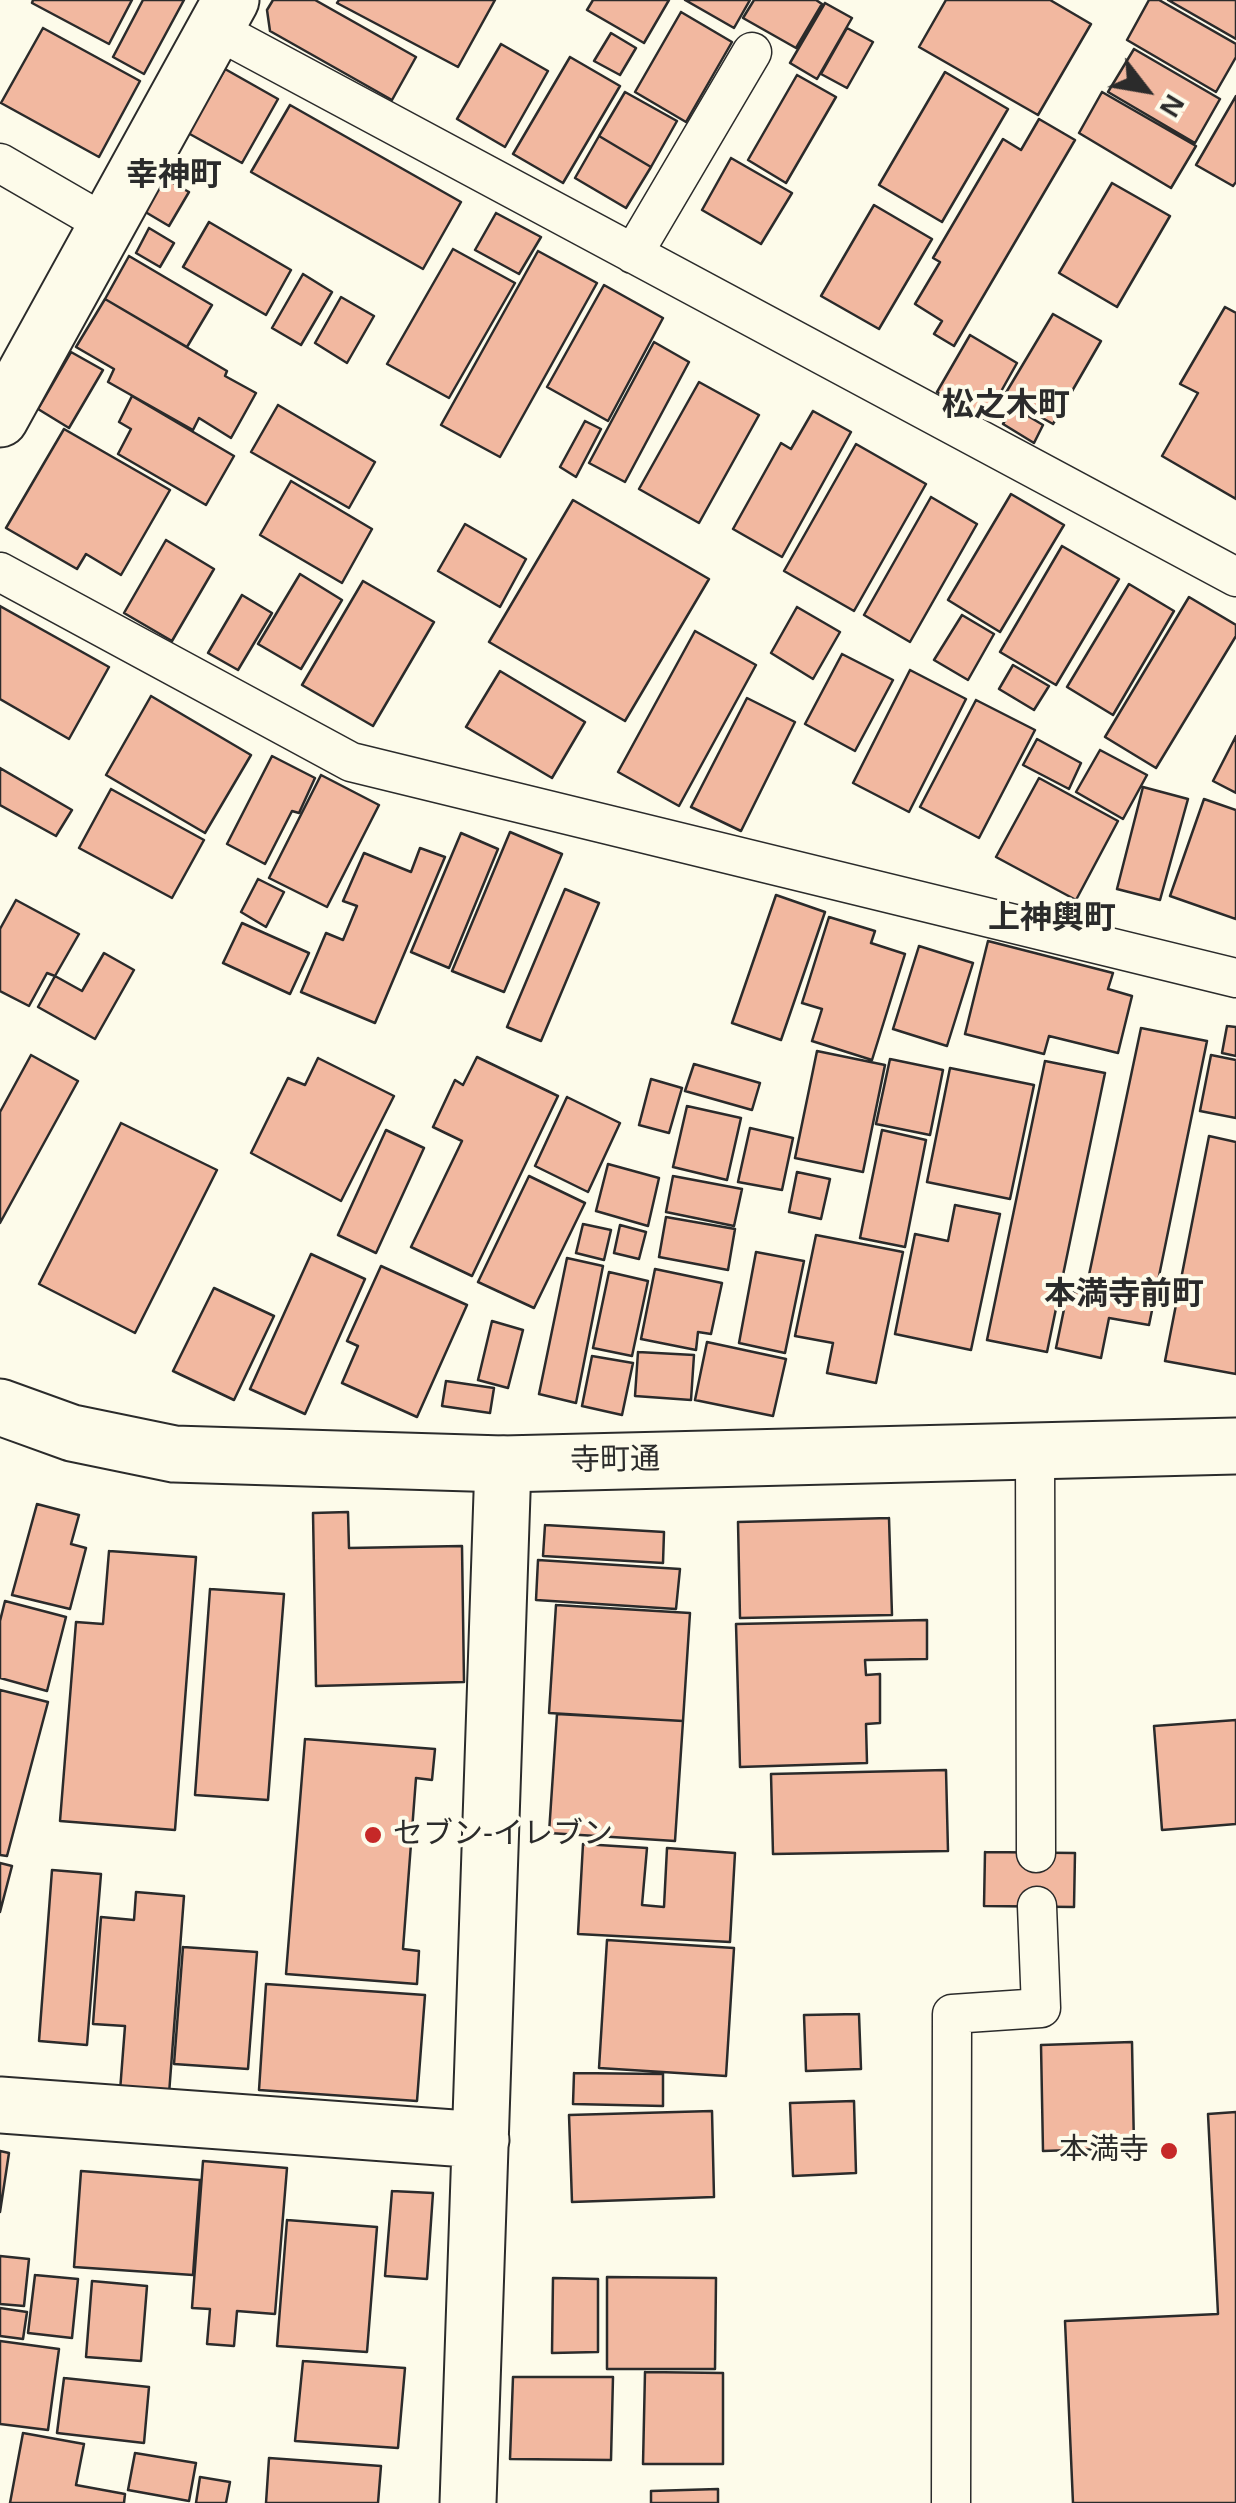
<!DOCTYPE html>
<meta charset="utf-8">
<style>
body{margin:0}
#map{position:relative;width:1236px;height:2503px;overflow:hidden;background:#fdfbea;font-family:Helvetica,sans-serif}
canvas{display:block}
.north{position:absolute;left:1096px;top:40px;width:100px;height:100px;-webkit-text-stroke:8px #fdfbea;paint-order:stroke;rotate:121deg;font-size:28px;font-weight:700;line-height:40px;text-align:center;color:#2b2b2b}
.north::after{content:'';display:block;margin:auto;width:35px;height:45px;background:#2b2b2b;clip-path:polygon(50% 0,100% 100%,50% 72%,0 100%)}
</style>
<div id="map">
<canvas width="1236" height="2503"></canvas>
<div class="north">N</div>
</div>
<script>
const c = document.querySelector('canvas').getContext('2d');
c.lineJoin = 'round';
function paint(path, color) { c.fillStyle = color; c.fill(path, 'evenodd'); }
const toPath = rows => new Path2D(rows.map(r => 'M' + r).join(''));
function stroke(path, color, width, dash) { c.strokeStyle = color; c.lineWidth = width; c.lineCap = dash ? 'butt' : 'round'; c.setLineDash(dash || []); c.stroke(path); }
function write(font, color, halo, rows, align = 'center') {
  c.font = font + ' Helvetica,"Noto Sans JP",sans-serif'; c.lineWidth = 8; c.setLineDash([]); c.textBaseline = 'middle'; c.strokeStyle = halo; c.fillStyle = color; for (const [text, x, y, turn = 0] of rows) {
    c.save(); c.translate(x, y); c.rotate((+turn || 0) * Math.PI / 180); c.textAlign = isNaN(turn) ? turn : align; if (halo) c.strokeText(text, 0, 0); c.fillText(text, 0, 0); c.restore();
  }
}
const building = toPath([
 [33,0,132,0,109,44,32,3,33,0],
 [143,0,184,0,144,74,113,57,143,0],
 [273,0,315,0,416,57,392,100,270,31,267,10,273,0],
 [339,0,495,0,458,67,337,3,339,0],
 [593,0,669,0,644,43,587,10,593,0],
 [685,0,750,0,734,28,685,0],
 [754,0,816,0,822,4,796,48,743,18,754,0],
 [946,0,1050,0,1091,24,1038,115,919,47,946,0],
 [1149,0,1159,0,1236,44,1236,57,1216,92,1127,40,1149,0],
 [1168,0,1236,0,1236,39,1168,0],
 [825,3,852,18,817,79,790,63,825,3],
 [681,12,732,42,686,122,635,92,681,12],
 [43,28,140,81,99,157,1,103,43,28],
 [847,28,873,42,847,88,821,74,847,28],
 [611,33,636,48,620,75,594,61,611,33],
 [501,44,548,71,505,147,457,119,501,44],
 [1134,49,1220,99,1195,143,1108,92,1134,49],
 [570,57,620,86,563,183,513,154,570,57],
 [225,69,278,99,242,163,188,133,225,69],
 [945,72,1008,109,942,222,879,185,945,72],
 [797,75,836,97,786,183,748,160,797,75],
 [625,92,677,121,651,167,599,136,625,92],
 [1102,92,1196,146,1171,188,1079,133,1102,92],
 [1236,96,1236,182,1233,186,1196,165,1236,96],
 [290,105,461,202,423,269,251,172,290,105],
 [1039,119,1075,140,954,346,934,334,942,321,915,304,940,262,933,258,1003,139,1021,150,1039,119],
 [599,136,651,167,626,208,575,178,599,136],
 [731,158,792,193,761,244,702,210,731,158],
 [162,177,189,192,169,226,142,210,162,177],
 [1112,183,1170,216,1117,307,1059,273,1112,183],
 [874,205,932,239,879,329,821,296,874,205],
 [496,213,541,237,519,274,475,250,496,213],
 [209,222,291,270,266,315,183,267,209,222],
 [149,228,174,243,160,267,136,253,149,228],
 [453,249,515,283,449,398,387,364,453,249],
 [538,251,597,283,500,457,441,425,538,251],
 [129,256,212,305,187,347,105,299,129,256],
 [303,274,332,292,301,345,272,328,303,274],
 [604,285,663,318,608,421,547,387,604,285],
 [341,297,374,316,347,363,315,343,341,297],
 [105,299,227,371,225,376,256,393,231,438,199,418,193,430,108,382,114,369,76,347,105,299],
 [1225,307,1236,313,1236,499,1162,456,1198,393,1180,384,1225,307],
 [1053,314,1101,341,1053,424,1004,396,1053,314],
 [970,335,1017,363,985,420,937,392,970,335],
 [654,342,689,362,625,482,589,463,654,342],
 [71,352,103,370,69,428,38,409,71,352],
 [699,382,759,415,699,523,639,489,699,382],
 [132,396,234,456,206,505,118,454,131,429,119,422,132,396],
 [278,405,375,462,349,508,251,452,278,405],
 [1013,407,1043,425,1034,443,1003,424,1013,407],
 [813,411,851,432,782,557,733,529,781,443,791,449,813,411],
 [585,421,601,429,576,477,560,467,585,421],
 [64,429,170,490,121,575,86,554,77,569,6,528,64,429],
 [856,444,926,484,854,611,784,571,856,444],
 [291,481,372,529,342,583,260,535,291,481],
 [1011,494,1064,525,1000,632,948,600,1011,494],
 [931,497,977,524,910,642,864,615,931,497],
 [573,500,709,579,625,721,489,642,573,500],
 [465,524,526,559,500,607,438,571,465,524],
 [166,540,214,569,172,641,124,613,166,540],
 [1062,546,1119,579,1056,685,1000,652,1062,546],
 [300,574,342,600,301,669,258,644,300,574],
 [363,581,434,622,373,726,302,685,363,581],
 [1129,584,1174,611,1113,715,1067,687,1129,584],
 [242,595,272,613,238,670,208,653,242,595],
 [1189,597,1236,625,1236,636,1156,768,1105,737,1189,597],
 [0,606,109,667,69,739,0,699,0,606],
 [797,607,840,632,813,679,771,653,797,607],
 [962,615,994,634,968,680,934,660,962,615],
 [695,631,756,665,679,806,618,772,695,631],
 [842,654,893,680,855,751,805,724,842,654],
 [1013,665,1049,686,1034,710,999,689,1013,665],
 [910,670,966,699,909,812,853,783,910,670],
 [500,671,585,722,552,778,466,727,500,671],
 [151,696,251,755,205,833,106,775,151,696],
 [747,698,795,722,741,831,691,807,747,698],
 [976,700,1035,730,979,838,920,807,976,700],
 [1236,736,1236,793,1213,781,1236,736],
 [1037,739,1081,763,1069,789,1023,765,1037,739],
 [1100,750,1147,775,1123,819,1076,792,1100,750],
 [272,756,315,778,299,813,292,811,265,864,227,844,272,756],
 [0,768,72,810,56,836,0,805,0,768],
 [321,775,379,805,327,907,269,878,321,775],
 [1039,778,1118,821,1076,900,996,857,1039,778],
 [1143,787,1188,799,1160,900,1117,889,1143,787],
 [111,789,204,840,172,898,79,848,111,789],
 [1204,799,1236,810,1236,919,1170,896,1204,799],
 [510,832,562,854,504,992,452,971,510,832],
 [461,833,498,849,449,968,411,952,461,833],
 [420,848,445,857,375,1023,301,992,326,933,343,940,357,906,343,901,364,853,411,872,420,848],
 [258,879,284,892,266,927,241,912,258,879],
 [565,889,599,903,541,1041,507,1027,565,889],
 [776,895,825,912,781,1040,732,1023,776,895],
 [16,900,79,934,55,976,47,973,29,1006,0,991,0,929,16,900],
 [829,917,875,931,871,943,905,954,872,1060,812,1041,822,1009,802,1003,829,917],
 [242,923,309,953,290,994,223,963,242,923],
 [988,941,1113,973,1108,989,1132,996,1118,1053,1049,1036,1044,1054,965,1034,988,941],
 [919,946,973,963,947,1046,893,1029,919,946],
 [104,953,134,970,95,1039,38,1007,55,976,82,991,104,953],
 [1227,1026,1236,1027,1236,1056,1222,1053,1227,1026],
 [1141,1028,1207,1041,1149,1325,1109,1318,1101,1358,1056,1348,1068,1290,1085,1294,1141,1028],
 [817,1051,885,1065,863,1172,795,1158,817,1051],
 [31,1055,78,1081,0,1223,0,1112,31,1055],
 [1211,1055,1236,1060,1236,1118,1200,1111,1211,1055],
 [477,1057,558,1096,472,1276,411,1247,462,1141,433,1127,455,1080,463,1085,477,1057],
 [318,1058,394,1096,341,1201,251,1153,288,1078,305,1085,318,1058],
 [890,1059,943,1070,930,1135,876,1124,890,1059],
 [1045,1061,1105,1073,1047,1352,987,1340,1045,1061],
 [694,1064,760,1083,752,1110,685,1091,694,1064],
 [950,1068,1034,1085,1010,1199,927,1182,950,1068],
 [651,1079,682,1088,669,1133,639,1125,651,1079],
 [567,1097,620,1123,588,1192,535,1166,567,1097],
 [687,1106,741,1118,727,1180,673,1167,687,1106],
 [121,1123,217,1170,135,1333,39,1284,121,1123],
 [750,1128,793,1138,782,1190,738,1182,750,1128],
 [386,1130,424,1148,376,1253,338,1235,386,1130],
 [882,1130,926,1140,905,1247,860,1238,882,1130],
 [1209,1136,1236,1142,1236,1374,1165,1361,1209,1136],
 [608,1164,659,1178,648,1226,596,1211,608,1164],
 [797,1172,830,1179,821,1219,789,1212,797,1172],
 [529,1176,585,1203,534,1308,478,1282,529,1176],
 [673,1176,742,1189,734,1226,666,1212,673,1176],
 [955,1205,1000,1214,971,1350,895,1334,915,1234,948,1241,955,1205],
 [666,1217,735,1229,728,1270,659,1257,666,1217],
 [583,1224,611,1230,604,1260,576,1253,583,1224],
 [620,1225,646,1232,639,1259,614,1253,620,1225],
 [816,1235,903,1252,876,1383,827,1373,833,1343,795,1336,816,1235],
 [756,1252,804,1261,785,1353,739,1343,756,1252],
 [311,1254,365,1279,305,1414,250,1389,311,1254],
 [567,1258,603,1266,576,1403,539,1394,567,1258],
 [381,1266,467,1305,417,1417,342,1383,358,1346,347,1341,381,1266],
 [655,1269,722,1283,711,1334,698,1332,696,1350,641,1339,655,1269],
 [609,1272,648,1281,632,1356,593,1348,609,1272],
 [214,1288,274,1316,234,1400,173,1371,214,1288],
 [492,1321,523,1330,508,1388,478,1380,492,1321],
 [707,1342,786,1359,773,1416,695,1400,707,1342],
 [638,1352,694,1355,691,1400,635,1396,638,1352],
 [592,1356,633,1363,622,1415,582,1406,592,1356],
 [446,1381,494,1388,490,1413,442,1406,446,1381],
 [37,1504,79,1515,71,1544,86,1548,70,1609,12,1595,37,1504],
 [348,1512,349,1548,462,1546,464,1682,316,1686,313,1513,348,1512],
 [889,1518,892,1615,740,1618,738,1522,889,1518],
 [545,1525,664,1532,663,1563,543,1556,545,1525],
 [109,1551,196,1557,175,1830,60,1821,76,1622,103,1624,109,1551],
 [538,1560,680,1569,676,1609,536,1600,538,1560],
 [210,1589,284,1594,268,1800,195,1795,210,1589],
 [5,1601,66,1617,47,1691,0,1678,0,1621,5,1601],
 [556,1605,690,1613,683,1721,549,1713,556,1605],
 [927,1620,927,1659,865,1660,866,1675,880,1674,880,1723,866,1724,867,1763,740,1767,736,1624,927,1620],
 [0,1690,48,1702,7,1856,0,1855,0,1690],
 [557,1714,683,1721,675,1841,549,1833,557,1714],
 [1236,1720,1236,1824,1162,1830,1154,1726,1236,1720],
 [305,1739,435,1749,432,1780,416,1778,403,1949,419,1951,417,1984,286,1974,305,1739],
 [946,1770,948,1851,773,1854,771,1774,946,1770],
 [583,1844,647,1848,642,1905,664,1907,667,1848,735,1853,730,1942,578,1934,583,1844],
 [985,1852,1075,1853,1074,1907,984,1906,985,1852],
 [0,1863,12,1866,0,1912,0,1863],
 [52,1870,101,1874,87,2045,39,2041,52,1870],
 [136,1892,184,1896,169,2094,120,2091,125,2026,93,2024,101,1917,134,1920,136,1892],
 [607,1940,734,1948,726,2076,599,2068,607,1940],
 [183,1947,257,1952,248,2069,174,2064,183,1947],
 [266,1984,425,1995,417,2101,259,2090,266,1984],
 [859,2014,861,2069,806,2071,804,2015,859,2014],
 [1132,2042,1134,2148,1043,2151,1041,2045,1132,2042],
 [574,2073,663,2074,663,2106,573,2104,574,2073],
 [854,2101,856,2173,793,2176,790,2103,854,2101],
 [712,2111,714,2197,572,2202,569,2115,712,2111],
 [1236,2112,1236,2503,1073,2503,1065,2321,1218,2314,1208,2114,1236,2112],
 [0,2151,9,2153,0,2212,0,2151],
 [203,2161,287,2168,275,2314,237,2311,234,2346,207,2344,210,2309,192,2308,203,2161],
 [81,2171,200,2180,193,2275,74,2267,81,2171],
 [392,2191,433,2193,427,2279,385,2276,392,2191],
 [287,2220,377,2227,367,2352,277,2346,287,2220],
 [0,2256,29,2259,24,2306,0,2304,0,2256],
 [35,2275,78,2279,72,2338,28,2333,35,2275],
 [607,2277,716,2278,715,2369,607,2369,607,2277],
 [553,2278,598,2279,598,2352,552,2353,553,2278],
 [92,2281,147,2286,141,2361,86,2357,92,2281],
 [0,2308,27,2312,23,2339,0,2336,0,2308],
 [0,2341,59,2349,48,2430,0,2424,0,2341],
 [303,2361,405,2368,398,2448,295,2441,303,2361],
 [645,2372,723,2373,723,2464,643,2464,645,2372],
 [513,2377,613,2377,611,2460,510,2459,513,2377],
 [64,2378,149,2387,144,2443,57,2433,64,2378],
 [23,2433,84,2444,76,2485,125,2494,124,2503,10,2503,23,2433],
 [135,2453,196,2463,189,2501,128,2490,135,2453],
 [269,2458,381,2466,378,2503,266,2503,269,2458],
 [200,2477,230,2482,226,2503,196,2503,200,2477],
 [718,2489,718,2503,651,2503,651,2491,718,2489]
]);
const service = toPath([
 [215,29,1236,577],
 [0,163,107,225],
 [633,254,752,52],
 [0,572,351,762,1236,978],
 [1035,1450,1036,1853],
 [951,2503,952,2014,1041,2008,1037,1906]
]);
const minor = toPath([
 [0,419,231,0],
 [0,2105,481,2140],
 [468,2503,503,1464]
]);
const tertiary = toPath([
 [0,1407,72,1433,174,1454,503,1464,1236,1446]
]);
const markers = [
 [373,1835,10,"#c62828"],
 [1169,2151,10,"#c62828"]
];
const streetNames = [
 ["寺町通",615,1461,-1]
];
const poiNames = [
 ["セブン-イレブン",393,1835],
 ["本満寺",1149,2151,"right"]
];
const neighbourhoodNames = [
 ["幸神町",174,176],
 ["松之木町",1006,406],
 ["上神輿町",1052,919],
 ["本満寺前町",1124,1295]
];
paint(building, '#f2b8a0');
stroke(building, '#2b2b2b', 2.5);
stroke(service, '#2b2b2b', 41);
stroke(minor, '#2b2b2b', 59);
stroke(tertiary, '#2b2b2b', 59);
stroke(service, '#fdfbea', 38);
stroke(minor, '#fdfbea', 55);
stroke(tertiary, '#fdfbea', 55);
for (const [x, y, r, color] of markers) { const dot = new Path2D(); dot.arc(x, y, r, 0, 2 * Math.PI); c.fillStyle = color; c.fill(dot); stroke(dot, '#fdfbea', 4); }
write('30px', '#2b2b2b', '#fdfbea', streetNames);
write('30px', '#2b2b2b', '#fdfbea', poiNames, 'left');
write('bold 32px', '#2b2b2b', '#fdfbea', neighbourhoodNames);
</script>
